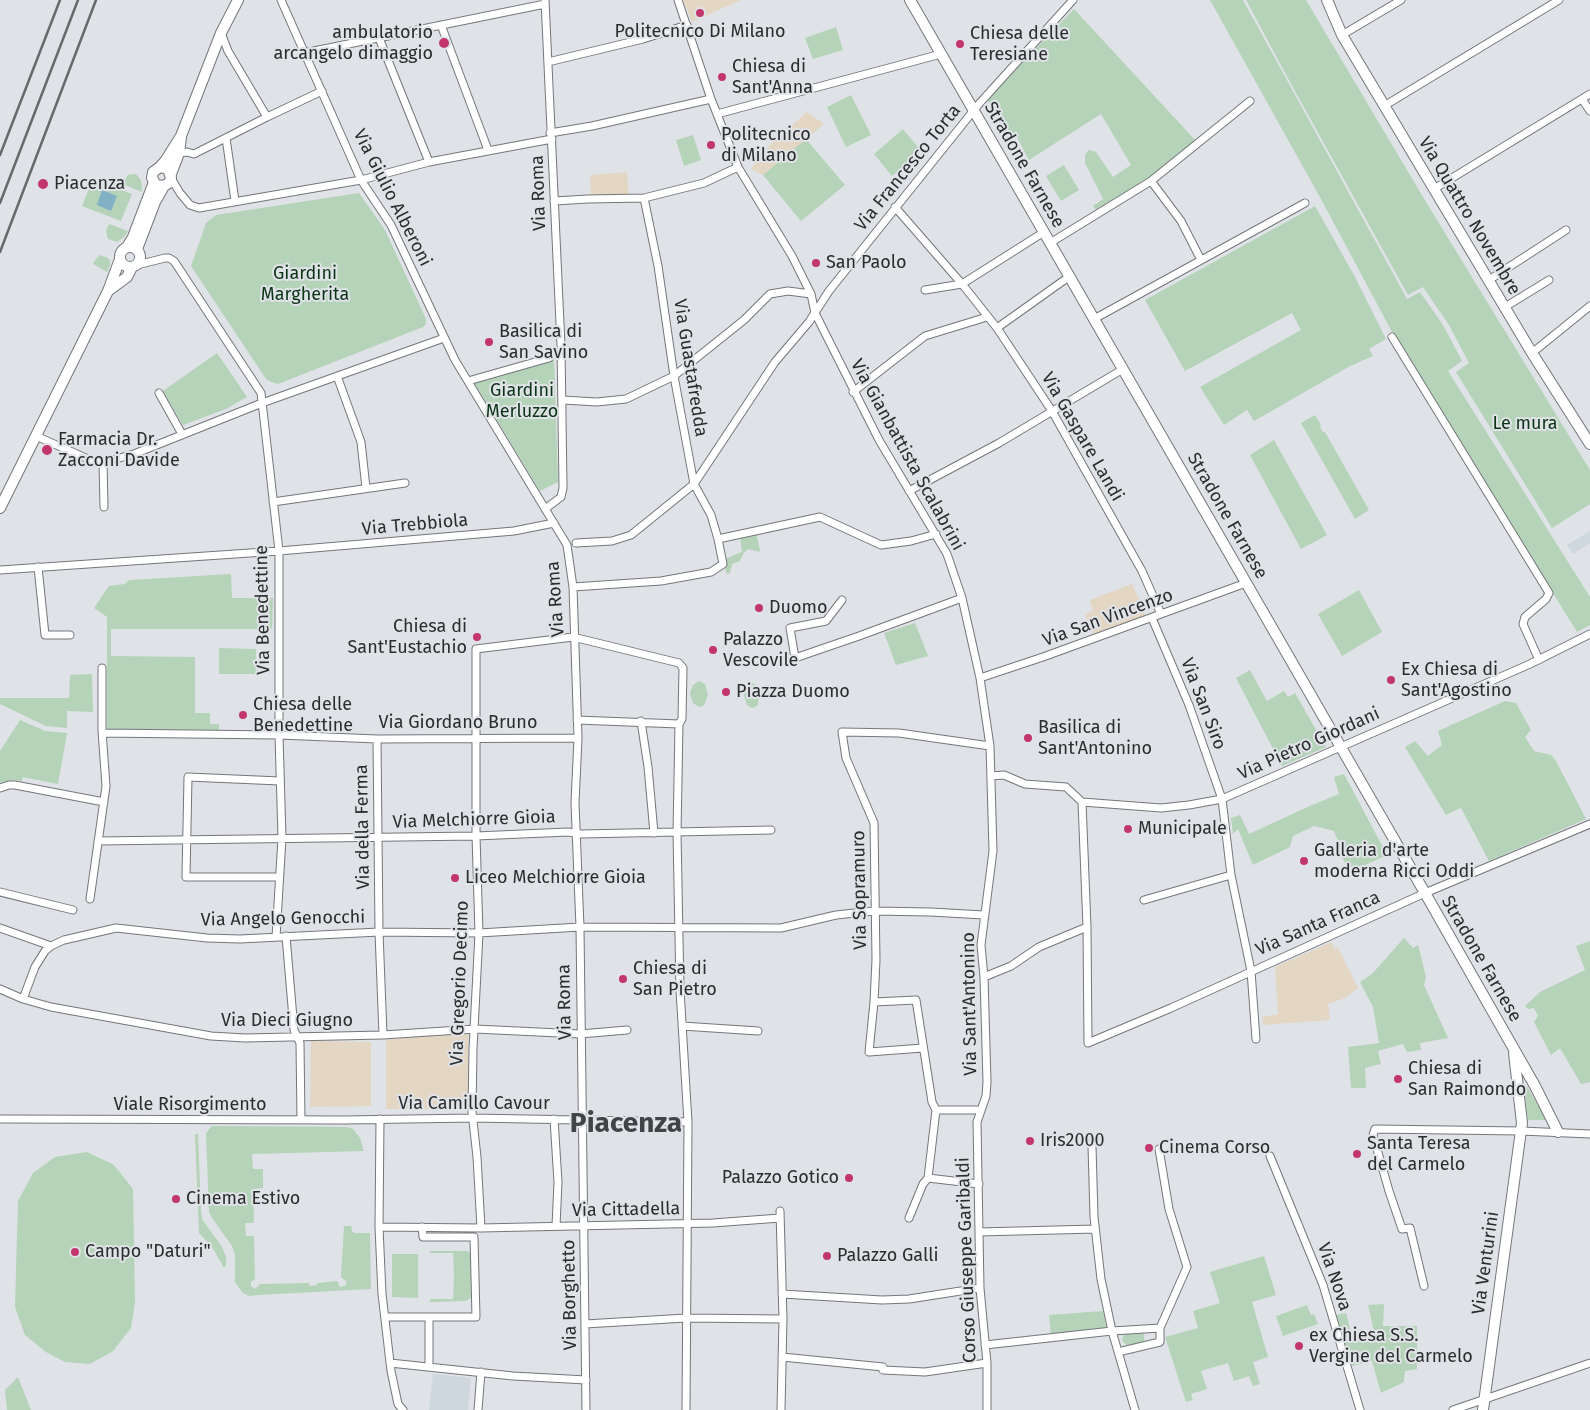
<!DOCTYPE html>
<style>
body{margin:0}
canvas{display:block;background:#dfe2e6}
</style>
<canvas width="1590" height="1410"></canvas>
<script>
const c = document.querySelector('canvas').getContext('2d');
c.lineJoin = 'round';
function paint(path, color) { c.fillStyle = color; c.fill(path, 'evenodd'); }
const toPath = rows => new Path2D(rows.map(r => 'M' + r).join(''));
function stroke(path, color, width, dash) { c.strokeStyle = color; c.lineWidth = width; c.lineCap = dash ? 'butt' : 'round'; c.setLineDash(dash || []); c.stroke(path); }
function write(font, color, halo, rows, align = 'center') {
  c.font = font + ' "Fira Sans",sans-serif'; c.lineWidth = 4; c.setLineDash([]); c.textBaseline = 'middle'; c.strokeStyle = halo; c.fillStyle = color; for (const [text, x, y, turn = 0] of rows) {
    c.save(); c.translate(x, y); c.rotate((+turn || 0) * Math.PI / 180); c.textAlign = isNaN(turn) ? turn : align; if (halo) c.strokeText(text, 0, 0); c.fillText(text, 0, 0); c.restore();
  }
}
const built = toPath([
 [1590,531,1590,543,1573,554,1567,545],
 [433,1374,471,1378,468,1410,429,1410]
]);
const education = toPath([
 [683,0,741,0,692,22],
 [807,112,824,124,763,175,751,169,769,146],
 [627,172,629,197,591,199,590,175],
 [1132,584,1146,616,1094,635,1085,615,1093,611,1090,600],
 [1332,942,1334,949,1338,948,1358,988,1345,998,1328,1004,1330,1020,1263,1025,1262,1017,1278,1014,1275,967],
 [468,1032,469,1109,386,1109,386,1037],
 [311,1041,371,1042,371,1106,310,1107]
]);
const green = toPath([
 [1210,0,1243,0,1407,299,1420,292,1443,325,1462,361,1448,371,1590,597,1590,625,1577,632,1482,478,1415,375,1321,199],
 [1246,0,1306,0,1426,202,1590,470,1590,504,1552,528,1456,372,1469,363,1449,325,1423,287,1408,295,1296,93],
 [1074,9,1196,141,1149,179,1096,210,1093,206,1103,199,1085,163,1085,155,1089,150,1096,152,1113,177,1131,165,1101,114,1029,160,1016,135,1010,138,987,99],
 [836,27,843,50,813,59,805,38],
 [851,95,871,135,846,147,827,107],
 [903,129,921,151,892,176,874,154],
 [693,135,701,160,684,166,676,140],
 [806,139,845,185,801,221,763,175],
 [1064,165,1079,190,1061,201,1046,176],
 [133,174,136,174,141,180,142,192,123,184,128,175],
 [93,179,132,194,121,221,82,206],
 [359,193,385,230,426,319,426,324,423,327,278,384,271,382,266,379,191,266,206,223,216,215],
 [1315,206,1355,277,1386,339,1369,349,1373,356,1350,366,1254,421,1247,410,1224,425,1200,387,1301,330,1292,313,1185,371,1145,300],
 [109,224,128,231,125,236,117,242,108,239,106,231],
 [100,255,108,258,110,261,110,265,107,272,93,264,96,259],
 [217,353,247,397,226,409,183,425,163,391],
 [554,358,558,482,540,491,473,381],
 [1315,415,1321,425,1320,427,1323,432,1325,432,1369,510,1355,519,1301,423],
 [1274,440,1327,535,1301,549,1250,455],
 [757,532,757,537,760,550,759,552,748,549,743,554,740,561,732,564,730,573,727,574,724,565,727,558,742,552,740,536],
 [231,574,232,598,273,598,272,629,111,629,111,656,195,657,195,713,210,713,210,724,219,724,219,730,107,729,107,617,94,608,109,586,125,584,129,580],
 [1359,590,1382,632,1342,656,1318,614],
 [915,623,928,656,896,665,884,633],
 [219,648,256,649,256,674,219,674],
 [1250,670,1267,701,1284,691,1288,697,1295,693,1326,747,1282,766,1236,678],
 [92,674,93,712,67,711,67,728,46,726,0,704,0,698,69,698,70,675],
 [699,681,705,684,708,695,704,705,699,707,693,703,690,693,693,685],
 [752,683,758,686,760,696,757,706,752,708,747,705,744,696,746,687],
 [1505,701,1516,703,1531,730,1525,737,1534,751,1551,755,1556,761,1586,819,1489,861,1461,808,1446,815,1405,747,1415,741,1428,756,1442,745,1438,731],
 [20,720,45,731,67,733,58,784,23,777,22,781,13,780,0,783,0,751],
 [1344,774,1387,855,1350,872,1342,857,1342,851,1334,831,1314,826,1293,836,1290,847,1253,865,1238,829,1233,834,1231,818,1240,815,1249,834,1312,805,1339,794,1334,777],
 [1404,938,1413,948,1418,945,1426,977,1424,985,1448,1038,1420,1043,1421,1050,1407,1052,1403,1044,1378,1051,1381,1064,1365,1068,1366,1088,1351,1088,1348,1047,1379,1043,1373,1007,1360,982,1372,974],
 [1590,941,1590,1082,1581,1084,1560,1048,1551,1055,1534,1022,1538,1016,1534,1008,1528,1009,1525,1006,1540,992,1585,970,1576,946],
 [1524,1086,1527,1086,1546,1120,1528,1120],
 [212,1126,347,1127,353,1129,360,1138,364,1151,252,1154,253,1169,263,1169,263,1188,253,1189,254,1223,245,1223,246,1236,254,1236,255,1279,251,1282,251,1286,255,1289,260,1284,309,1283,310,1286,317,1285,318,1283,337,1281,340,1287,345,1286,347,1282,341,1277,344,1226,351,1226,352,1231,354,1233,370,1233,371,1289,258,1295,249,1296,243,1293,235,1282,235,1255,232,1246,212,1218,209,1212,206,1133],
 [195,1134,198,1134,201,1210,202,1219,222,1247,226,1257,226,1265,224,1268,212,1247,199,1233],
 [87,1152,114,1165,133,1189,135,1302,131,1328,113,1351,90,1364,65,1362,46,1352,25,1335,15,1307,18,1201,33,1173,55,1157],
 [430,1251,467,1251,471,1253,472,1297,466,1301,430,1302,430,1299,453,1299,454,1276,453,1253,430,1253],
 [392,1254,418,1254,418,1298,392,1297],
 [1264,1256,1276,1295,1252,1302,1268,1357,1253,1362,1260,1384,1253,1386,1249,1376,1234,1381,1228,1363,1201,1371,1207,1389,1191,1394,1193,1400,1186,1402,1165,1337,1198,1328,1193,1311,1220,1303,1210,1272],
 [1384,1304,1383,1326,1417,1326,1417,1369,1405,1371,1404,1382,1381,1393,1372,1361,1352,1366,1336,1315,1346,1313,1353,1340,1375,1336,1368,1305],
 [1307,1305,1311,1315,1314,1314,1318,1324,1283,1336,1276,1316],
 [1103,1311,1107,1330,1051,1335,1049,1315],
 [1143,1330,1145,1344,1127,1346,1122,1340,1124,1332],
 [18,1377,31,1410,7,1410,5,1390]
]);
const water = toPath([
 [102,190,117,196,111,211,97,205]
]);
const street = toPath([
 [281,0,361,180,391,225,455,360,567,545,573,587,578,738,575,803,580,927,586,1410],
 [545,0,561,345,563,488,561,497,545,509],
 [678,0,711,99,738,167,792,256,811,294,815,313,879,440,947,554,962,598,980,678,990,746,993,851,981,945,984,977,987,1082,986,1096,977,1122,980,1288,987,1363,987,1410],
 [441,25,488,150],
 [221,33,228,51,267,117],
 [1342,35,1401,0],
 [379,38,429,162],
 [304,53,545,4],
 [548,62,643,39,687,25],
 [1582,99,1590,111],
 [1384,106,1559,0],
 [717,114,941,54],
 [550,133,592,126,711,99],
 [226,138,235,201],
 [179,153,187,152,194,154,267,117,322,91],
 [171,178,180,193,190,205,199,208,361,180,429,162,552,139],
 [1151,181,1181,221,1201,260],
 [1434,189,1590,94],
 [554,201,588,199,644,198,704,183,738,167],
 [895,207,962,284,997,328,1052,411,1142,571,1161,614],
 [1050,243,1151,181,1250,101],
 [137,265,165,258,169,258,174,261,261,393,279,551,279,735,282,838,276,937],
 [1489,280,1566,230],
 [925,290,962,284,1044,232],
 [1505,307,1549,280],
 [1094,319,1305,203],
 [997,328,1070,276],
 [1392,337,1549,593,1546,599,1525,617,1523,624,1539,660],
 [1532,353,1590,306],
 [337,376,361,442,366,488],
 [468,381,549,358],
 [853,392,925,336,987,317],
 [159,393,182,434],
 [563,400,597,402,626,399,674,376,744,320,770,294,788,291,811,294],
 [36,436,95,462,105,462,134,454,262,403,444,338],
 [103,462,104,507],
 [909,491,999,443,1123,369],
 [273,502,405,483],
 [718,539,820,517,881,545,911,541,936,534],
 [576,543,612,541,631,535,694,484,775,362,809,322,829,291,978,105,1073,0],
 [38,567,45,635,70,635],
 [0,570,279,551,514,531,554,523],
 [573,587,661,581,711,572,723,564,718,539,711,515,694,484,674,376,658,266,644,198],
 [842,600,826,621,790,628,795,658,859,636,962,598],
 [1152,618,1189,705,1222,799,1231,875,1251,971,1256,1039],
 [980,678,1043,657,1246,583],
 [577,720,679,724],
 [641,721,648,767,654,833],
 [102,733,279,735,377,739,578,738],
 [377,739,379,932,383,1035],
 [991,776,1004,775,1025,784,1066,787,1082,802],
 [0,788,9,785,15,785,104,802],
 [1082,802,1087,927,1088,1043,1171,1008,1425,893,1590,824],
 [1082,802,1161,808,1189,805,1222,799,1530,664,1590,634],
 [98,841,476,836,568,832,581,834,771,830],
 [279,877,186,877,188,777,280,781],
 [0,892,73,910],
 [90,899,106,786,102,731,102,668],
 [1144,900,1231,875],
 [0,928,51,946],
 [286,936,294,1030,300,1043,301,1120],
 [984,977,1011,966,1039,947,1087,927],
 [0,989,23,999,51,1007,211,1036,245,1038,383,1035,475,1029,580,1034,627,1030],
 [23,999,35,967,45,951,51,946,64,940,116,928,207,938,240,939,379,932,479,933,580,927,781,928,836,915,874,911,931,912,984,915],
 [874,1002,916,1000,932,1102,936,1110],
 [682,1026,758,1031],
 [923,1048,869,1052,874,1002,876,960,874,823,846,758,842,732,899,733,990,746],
 [936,1110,980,1110],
 [0,1119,345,1120,473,1118,688,1122],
 [380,1119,379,1227,382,1294,391,1371,398,1404,403,1410],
 [554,1119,558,1182,556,1226],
 [1092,1146,1094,1217,1101,1279,1112,1331,1135,1410],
 [1270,1156,1323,1285,1360,1410],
 [928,1178,936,1110],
 [928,1178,979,1184],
 [780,1211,783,1319,781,1410],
 [909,1218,923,1184,928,1178],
 [379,1227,481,1228,713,1223,780,1218],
 [481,1228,477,1157,472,1112,473,1049,479,933,476,836,476,649,573,637,679,663,683,668,682,719,679,724,677,833,680,990,688,1122,686,1410],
 [979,1232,1095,1229],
 [1424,1286,1410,1228,1402,1229,1389,1191,1373,1135,1375,1129,1521,1131,1590,1134],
 [782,1294,882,1300,909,1299,980,1288],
 [385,1317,476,1317,474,1237,423,1237,422,1227],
 [585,1324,686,1318,783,1319],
 [985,1345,1112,1331,1160,1328],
 [1118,1352,1160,1342,1160,1328,1187,1267,1169,1209,1159,1149],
 [782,1357,883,1367],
 [390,1363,513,1376,586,1380],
 [429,1367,429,1317],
 [883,1370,925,1372,987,1363],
 [478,1410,481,1372],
 [1453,1410,1590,1363]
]);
const secondary = toPath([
 [910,0,1425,893,1535,1086,1558,1132],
 [1327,0,1342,35,1532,353,1590,444],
 [160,167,166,160,181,136,221,33,238,0],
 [171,174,179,153,181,137],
 '120 257a10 10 0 1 1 20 0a10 10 0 1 1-20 0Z',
 [127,247,133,237,154,182],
 [137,249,155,202,164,186,169,183,171,178,168,169,160,167,153,172,152,178,156,185,164,186],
 [108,291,127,277,132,267],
 [0,508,108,291,120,259],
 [1483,1410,1522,1123,1514,1053]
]);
const rail = toPath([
 [0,155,60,0],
 [0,203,78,0],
 [0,252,96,0]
]);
const markers = [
 [700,13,5,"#c2366c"],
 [444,43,6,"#c2366c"],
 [960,44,5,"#c2366c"],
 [722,77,5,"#c2366c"],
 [711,145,5,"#c2366c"],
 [43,184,6,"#c2366c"],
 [816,263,5,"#c2366c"],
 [489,342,5,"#c2366c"],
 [47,450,6,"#c2366c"],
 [759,608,5,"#c2366c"],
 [477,637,5,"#c2366c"],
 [713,650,5,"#c2366c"],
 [1391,680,5,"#c2366c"],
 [726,692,5,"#c2366c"],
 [243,715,5,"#c2366c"],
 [1028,738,5,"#c2366c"],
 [1128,829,5,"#c2366c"],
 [1304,861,5,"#c2366c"],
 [455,878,5,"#c2366c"],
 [623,979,5,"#c2366c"],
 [1398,1079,5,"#c2366c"],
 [1030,1141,5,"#c2366c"],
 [1149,1148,5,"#c2366c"],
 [1357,1154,5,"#c2366c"],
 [849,1178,5,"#c2366c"],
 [176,1199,5,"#c2366c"],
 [75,1252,5,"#c2366c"],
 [827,1256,5,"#c2366c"],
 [1299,1346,5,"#c2366c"]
];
const poiNames = [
 ["Politecnico Di Milano",700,32,"center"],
 ["ambulatorio",433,33,"right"],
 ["arcangelo dimaggio",433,54,"right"],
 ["Chiesa delle",970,34],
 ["Teresiane",970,55],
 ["Chiesa di",732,67],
 ["Sant'Anna",732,88],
 ["Politecnico",721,135],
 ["di Milano",721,156],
 ["Piacenza",54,184],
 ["San Paolo",826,263],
 ["Basilica di",499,332],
 ["San Savino",499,353],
 ["Farmacia Dr.",58,440],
 ["Zacconi Davide",58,461],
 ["Duomo",769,608],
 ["Chiesa di",467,627,"right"],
 ["Sant'Eustachio",467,648,"right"],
 ["Palazzo",723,640],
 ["Vescovile",723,661],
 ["Ex Chiesa di",1401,670],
 ["Sant'Agostino",1401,691],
 ["Piazza Duomo",736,692],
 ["Chiesa delle",253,705],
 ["Benedettine",253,726],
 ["Basilica di",1038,728],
 ["Sant'Antonino",1038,749],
 ["Municipale",1138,829],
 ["Galleria d'arte",1314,851],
 ["moderna Ricci Oddi",1314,872],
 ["Liceo Melchiorre Gioia",465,878],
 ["Chiesa di",633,969],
 ["San Pietro",633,990],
 ["Chiesa di",1408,1069],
 ["San Raimondo",1408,1090],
 ["Iris2000",1040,1141],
 ["Santa Teresa",1367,1144],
 ["del Carmelo",1367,1165],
 ["Cinema Corso",1159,1148],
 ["Palazzo Gotico",839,1178,"right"],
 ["Cinema Estivo",186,1199],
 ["Campo \"Daturi\"",85,1252],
 ["Palazzo Galli",837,1256],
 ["ex Chiesa S.S.",1309,1336],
 ["Vergine del Carmelo",1309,1357]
];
const streetNames = [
 ["Stradone Farnese",1024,165,60],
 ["Via Francesco Torta",908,168,-51],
 ["Via Roma",539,193,-92],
 ["Via Giulio Alberoni",392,198,63],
 ["Via Quattro Novembre",1469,216,59],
 ["Via Guastafredda",690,368,81],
 ["Via Gaspare Landi",1082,437,60],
 ["Via Gianbattista Scalabrini",907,455,61],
 ["Stradone Farnese",1227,516,60],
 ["Via Trebbiola",415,525,-5],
 ["Via Roma",556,599,-94],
 ["Via Benedettine",263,610,-91],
 ["Via San Vincenzo",1108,618,-20],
 ["Via San Siro",1203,704,69],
 ["Via Giordano Bruno",458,723],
 ["Via Pietro Giordani",1309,744,-24],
 ["Via Melchiorre Gioia",474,820,-2],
 ["Via della Ferma",363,827,-91],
 ["Via Sopramuro",860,890,-91],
 ["Via Angelo Genocchi",283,919,-1],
 ["Via Santa Franca",1318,924,-24],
 ["Stradone Farnese",1481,959,60],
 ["Via Gregorio Decimo",460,983,-88],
 ["Via Roma",565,1002,-91],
 ["Via Sant'Antonino",970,1004,-91],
 ["Via Dieci Giugno",287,1021],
 ["Via Camillo Cavour",474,1104],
 ["Viale Risorgimento",190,1105],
 ["Via Cittadella",626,1210,-1],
 ["Corso Giuseppe Garibaldi",967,1260,-92],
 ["Via Venturini",1486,1263,-82],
 ["Via Nova",1334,1277,71],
 ["Via Borghetto",570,1295,-91]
];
const parkNames = [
 ["Giardini",305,274],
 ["Margherita",305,295],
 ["Giardini",522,391],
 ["Merluzzo",522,412],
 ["Le mura",1525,424]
];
const townNames = [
 ["Piacenza",626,1124]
];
paint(built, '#ced6de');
paint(education, '#e3d6c3');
paint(green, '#b5d3b8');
paint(water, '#82b1c5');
stroke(street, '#74767a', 9);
stroke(secondary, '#74767a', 12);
stroke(street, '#fff', 7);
stroke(secondary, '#fff', 10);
stroke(rail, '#67696b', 2.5);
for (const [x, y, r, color] of markers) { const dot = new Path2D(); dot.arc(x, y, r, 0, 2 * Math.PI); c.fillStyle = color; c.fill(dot); stroke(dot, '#dfe2e6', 2); }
write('18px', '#2b2c2d', '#dfe2e6', poiNames, 'left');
write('18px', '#2b2c2d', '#dfe2e6', streetNames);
write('18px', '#0b3416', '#dfe2e6', parkNames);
write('bold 28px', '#414346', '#dfe2e6', townNames);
</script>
